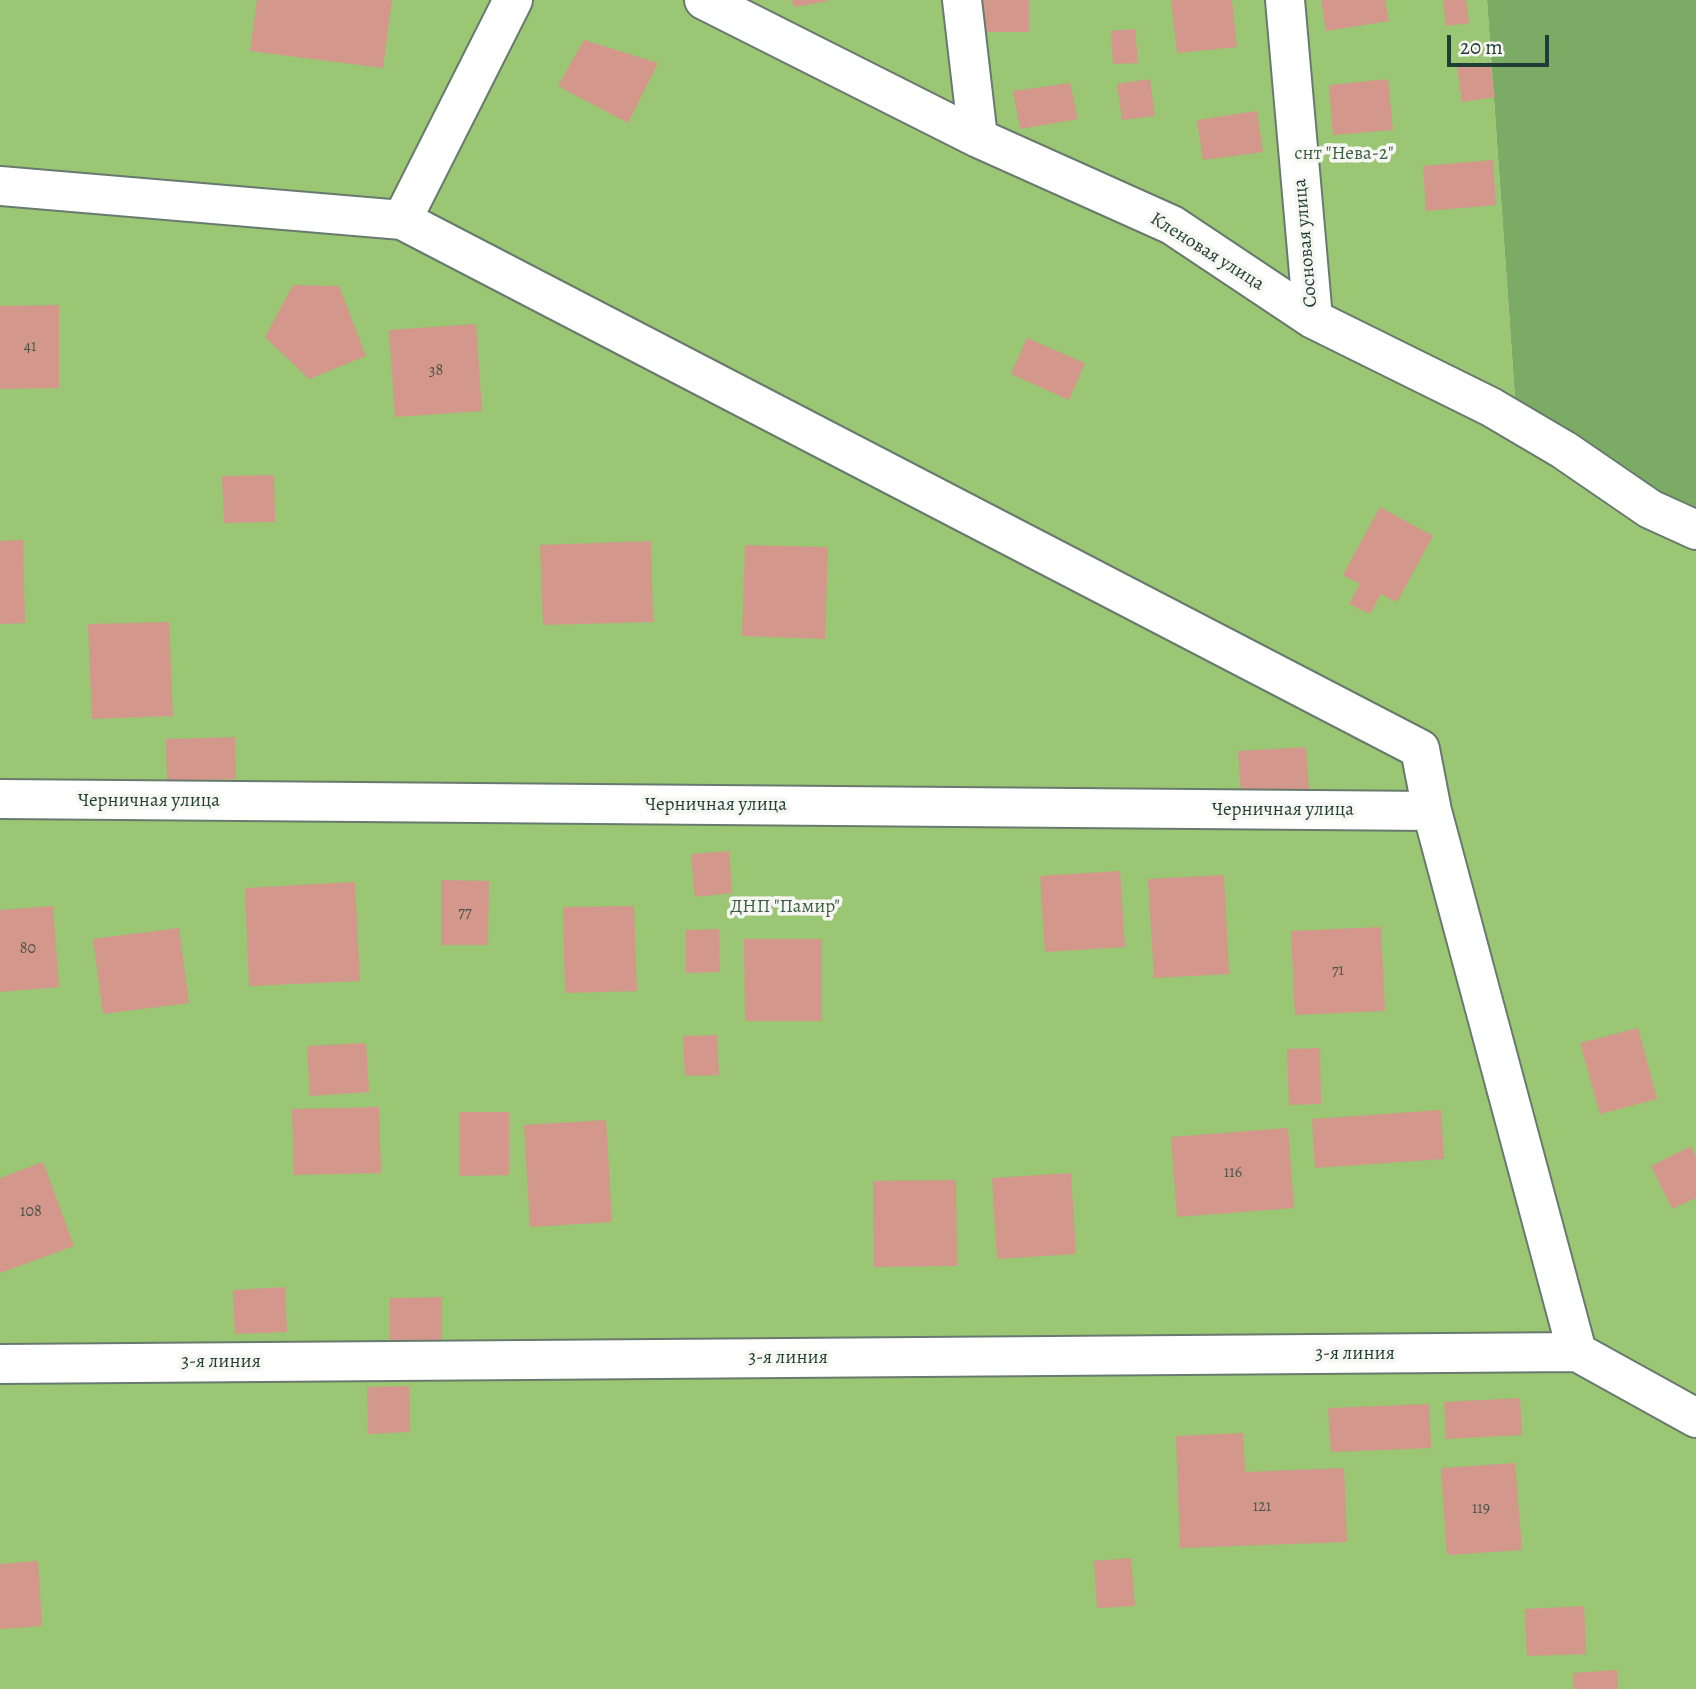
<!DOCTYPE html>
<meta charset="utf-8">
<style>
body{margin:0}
#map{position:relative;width:1696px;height:1689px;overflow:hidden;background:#f1ecda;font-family:Alegreya,serif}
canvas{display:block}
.scale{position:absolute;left:1447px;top:35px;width:102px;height:32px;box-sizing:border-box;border:4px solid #1f3d34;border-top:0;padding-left:9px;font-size:21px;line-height:24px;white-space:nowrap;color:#1f3d34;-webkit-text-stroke:5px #f6f6f2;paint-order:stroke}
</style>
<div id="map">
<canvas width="1696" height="1689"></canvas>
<div class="scale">20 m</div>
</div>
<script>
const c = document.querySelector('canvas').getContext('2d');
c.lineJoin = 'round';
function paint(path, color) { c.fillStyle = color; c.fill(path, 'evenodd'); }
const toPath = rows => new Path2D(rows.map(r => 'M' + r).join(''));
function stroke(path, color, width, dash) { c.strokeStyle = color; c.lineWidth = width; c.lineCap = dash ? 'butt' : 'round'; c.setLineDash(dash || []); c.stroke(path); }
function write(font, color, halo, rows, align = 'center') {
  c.font = font + ' Alegreya,serif'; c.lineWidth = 7; c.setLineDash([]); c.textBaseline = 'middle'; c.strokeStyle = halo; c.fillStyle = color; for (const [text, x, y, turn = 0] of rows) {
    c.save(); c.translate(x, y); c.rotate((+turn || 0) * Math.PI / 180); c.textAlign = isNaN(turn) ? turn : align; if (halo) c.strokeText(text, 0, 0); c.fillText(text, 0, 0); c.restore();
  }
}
const green = toPath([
 [0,0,1487,0,1517,426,1696,530,1696,1689,0,1689]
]);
const forest = toPath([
 [1487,0,1696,0,1696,530,1517,426]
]);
const building = toPath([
 [257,0,392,0,383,68,250,51],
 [791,0,828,0,828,1,795,7],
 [978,0,1029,0,1029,32,978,32],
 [1171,0,1232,0,1237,47,1177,53],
 [1321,0,1385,0,1389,21,1326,31],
 [1443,0,1466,0,1469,23,1446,26],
 [1135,29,1138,63,1113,64,1111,31],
 [584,40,658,63,628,123,558,86],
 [1490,62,1495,97,1462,102,1457,67],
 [1150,79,1155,116,1122,120,1117,84],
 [1388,79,1393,130,1333,135,1329,85],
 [1070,83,1078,119,1020,129,1013,91],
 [1257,111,1263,152,1203,160,1197,120],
 [1493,160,1496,205,1426,211,1423,166],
 [293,285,339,286,366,356,309,379,265,337],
 [59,305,59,388,0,389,0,306],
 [476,324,482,411,395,417,389,330],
 [1027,338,1085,363,1069,400,1011,374],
 [274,475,275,522,224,523,222,476],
 [1380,507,1433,536,1397,602,1381,594,1370,614,1349,604,1360,584,1343,575],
 [23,540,25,623,0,624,0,541],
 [651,541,653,622,543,625,540,545],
 [745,545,828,547,825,639,742,636],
 [169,622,173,716,92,719,88,624],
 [235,737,236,779,167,781,166,739],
 [1306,747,1309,789,1241,794,1238,751],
 [729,851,732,893,695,897,691,854],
 [1120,871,1125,947,1045,952,1040,876],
 [1224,875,1229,974,1154,978,1148,879],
 [441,880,489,881,488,945,441,945],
 [355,882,360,981,249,986,245,888],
 [53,906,59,987,0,992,0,910],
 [634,906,637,991,565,993,563,907],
 [1381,927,1385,1011,1295,1015,1291,931],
 [179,928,189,1003,103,1014,93,939],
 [719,929,720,972,686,973,686,930],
 [744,939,822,939,822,1021,745,1021],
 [1638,1028,1657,1099,1600,1114,1580,1043],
 [717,1035,719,1075,685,1076,683,1036],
 [366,1043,369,1092,310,1096,307,1046],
 [1320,1048,1321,1104,1289,1105,1287,1049],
 [379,1107,381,1173,294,1175,292,1109],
 [1441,1110,1444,1159,1315,1168,1312,1119],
 [459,1112,509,1112,509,1175,459,1176],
 [606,1120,612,1222,530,1227,524,1125],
 [1288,1128,1294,1208,1177,1217,1171,1137],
 [1691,1146,1696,1157,1696,1198,1672,1209,1651,1166],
 [43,1162,74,1246,0,1273,0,1178],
 [1071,1173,1076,1254,997,1259,992,1178],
 [956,1180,957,1266,874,1267,873,1181],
 [285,1287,287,1332,235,1334,233,1290],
 [442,1297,442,1340,390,1340,390,1298],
 [409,1386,410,1432,368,1434,367,1387],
 [1520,1398,1522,1435,1446,1439,1444,1402],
 [1429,1404,1431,1448,1331,1452,1328,1408],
 [1243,1433,1245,1472,1344,1468,1347,1542,1180,1548,1176,1436],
 [1515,1463,1522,1550,1447,1555,1441,1468],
 [1131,1558,1135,1606,1097,1608,1094,1561],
 [38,1561,42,1626,0,1629,0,1564],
 [1584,1606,1586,1654,1527,1656,1525,1609],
 [1617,1670,1618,1689,1574,1689,1573,1673]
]);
const street = toPath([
 [704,0,978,138,1172,225,1313,319,1491,407,1564,450,1650,509,1696,530],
 [962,0,978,138],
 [1285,0,1313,319],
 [0,186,402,220,1420,749,1432,811,1577,1352,1696,1418],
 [402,220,513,0],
 [0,799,1432,811],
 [0,1364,1577,1352]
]);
const numberNames = [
 ["41",30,347],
 ["38",436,371],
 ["77",465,913],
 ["80",28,949],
 ["71",1338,971],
 ["116",1233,1173],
 ["108",31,1212],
 ["121",1262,1507],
 ["119",1481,1509]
];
const parkNames = [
 ["снт \"Нева-2\"",1344,154],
 ["ДНП \"Памир\"",785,907]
];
const streetNames = [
 ["Сосновая улица",1306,243,-95],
 ["Кленовая улица",1207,252,32],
 ["Черничная улица",149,801],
 ["Черничная улица",716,805],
 ["Черничная улица",1283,810],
 ["3-я линия",1355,1354],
 ["3-я линия",788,1358],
 ["3-я линия",221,1362]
];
paint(green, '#9bc673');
paint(forest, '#7cab65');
paint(building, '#d4978c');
stroke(street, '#687a6e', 42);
stroke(street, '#fff', 38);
write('16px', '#4c544a', null, numberNames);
write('19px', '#3e5f44', '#f6f6f2', parkNames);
write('19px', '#1f3d34', '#f6f6f2', streetNames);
</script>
